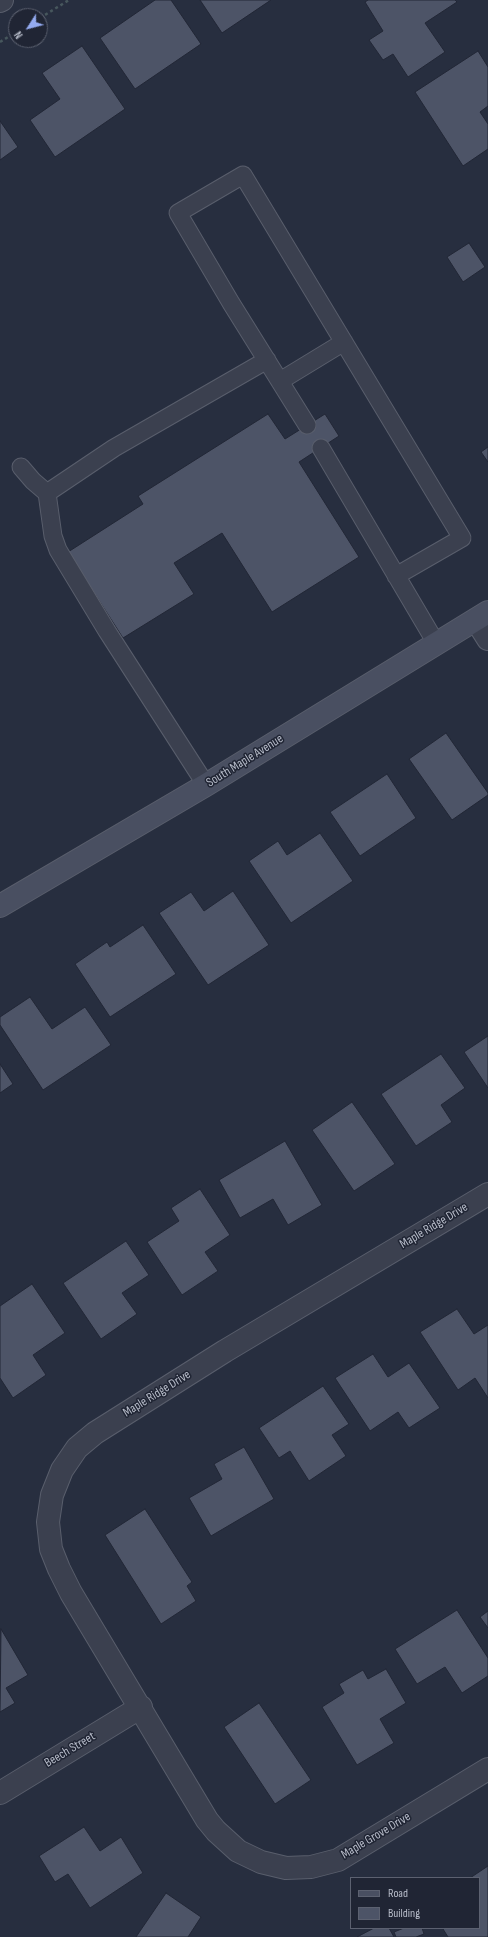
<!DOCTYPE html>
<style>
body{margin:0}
#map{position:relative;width:488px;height:1937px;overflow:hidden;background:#272e3f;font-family:"Sofia Sans Condensed",sans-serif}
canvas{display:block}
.legend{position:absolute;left:350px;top:1877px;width:130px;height:52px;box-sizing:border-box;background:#202534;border:1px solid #5c6170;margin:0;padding:5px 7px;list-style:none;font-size:12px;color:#b7bcc9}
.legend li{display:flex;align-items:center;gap:8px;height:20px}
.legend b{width:20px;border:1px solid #5c6170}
.north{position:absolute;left:8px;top:8px;width:40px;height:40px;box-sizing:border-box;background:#202534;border:1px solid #5c6170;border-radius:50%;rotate:234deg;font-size:11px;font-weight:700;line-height:16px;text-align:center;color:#b7bcc9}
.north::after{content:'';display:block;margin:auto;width:14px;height:18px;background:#94abf1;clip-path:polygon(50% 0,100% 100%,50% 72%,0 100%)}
</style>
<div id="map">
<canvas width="488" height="1937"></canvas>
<ul class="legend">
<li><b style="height:5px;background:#494f61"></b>Road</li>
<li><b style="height:11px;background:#4d5467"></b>Building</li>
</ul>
<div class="north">N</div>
</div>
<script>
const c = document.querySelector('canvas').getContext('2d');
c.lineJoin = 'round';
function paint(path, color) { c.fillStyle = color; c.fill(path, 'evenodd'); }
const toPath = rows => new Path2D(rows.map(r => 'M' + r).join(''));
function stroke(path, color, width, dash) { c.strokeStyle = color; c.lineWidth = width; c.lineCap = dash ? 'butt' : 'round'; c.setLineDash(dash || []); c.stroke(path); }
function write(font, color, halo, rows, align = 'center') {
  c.font = font + ' "Sofia Sans Condensed",sans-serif'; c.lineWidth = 3; c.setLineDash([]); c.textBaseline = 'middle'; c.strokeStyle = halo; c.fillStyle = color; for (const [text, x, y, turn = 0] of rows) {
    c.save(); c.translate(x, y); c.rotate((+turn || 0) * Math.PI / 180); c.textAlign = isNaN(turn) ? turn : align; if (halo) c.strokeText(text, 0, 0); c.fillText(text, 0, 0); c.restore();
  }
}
const building = toPath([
 [155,0,171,0,201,44,135,89,100,38,155,0],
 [200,0,271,0,222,33,200,0],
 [368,0,455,0,457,2,425,23,445,52,408,77,393,54,383,60,369,40,383,31,365,2,368,0],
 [82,46,125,109,55,157,30,120,60,99,42,73,82,46],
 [478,51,488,67,488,106,480,112,488,124,488,149,463,166,415,92,478,51],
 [0,121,18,147,0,160,0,121],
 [469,243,485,267,463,282,447,257,469,243],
 [268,414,285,439,325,414,339,436,299,462,359,557,272,612,222,533,174,563,194,594,123,638,68,552,143,504,138,496,268,414],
 [488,447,488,462,481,452,488,447],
 [446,733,488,793,488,795,452,820,409,759,446,733],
 [387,774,416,818,360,856,330,812,387,774],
 [320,833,353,881,291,923,249,861,278,841,287,855,320,833],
 [233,891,269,945,208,985,159,913,191,892,204,911,233,891],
 [143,925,176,974,110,1017,75,964,107,942,110,947,143,925],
 [30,997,52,1029,85,1007,111,1045,43,1090,0,1025,0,1017,30,997],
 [488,1036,488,1088,464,1052,488,1036],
 [441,1054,465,1088,441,1105,452,1122,416,1146,381,1094,441,1054],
 [0,1064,13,1084,0,1093,0,1064],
 [352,1102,395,1164,354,1191,312,1130,352,1102],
 [285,1141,322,1205,288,1225,273,1199,240,1218,219,1180,285,1141],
 [200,1189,230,1235,205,1252,218,1271,182,1295,147,1242,179,1221,171,1208,200,1189],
 [126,1241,149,1275,122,1293,137,1314,101,1339,63,1283,126,1241],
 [32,1284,65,1333,33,1355,46,1375,13,1398,0,1378,0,1306,32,1284],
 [457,1309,474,1334,488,1325,488,1398,475,1378,458,1390,420,1332,457,1309],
 [373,1354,388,1377,409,1363,440,1408,409,1428,398,1412,370,1431,335,1378,373,1354],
 [323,1386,349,1424,332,1435,346,1456,309,1481,290,1451,279,1458,259,1428,323,1386],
 [244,1447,274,1499,211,1536,189,1498,222,1479,214,1464,244,1447],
 [145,1509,192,1582,187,1586,196,1601,161,1624,105,1535,145,1509],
 [457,1610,488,1658,488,1676,462,1693,445,1667,417,1684,395,1649,457,1610],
 [488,1611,488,1628,480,1617,488,1611],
 [1,1629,28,1675,6,1688,15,1703,0,1712,1,1629],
 [386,1669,406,1703,380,1719,394,1743,357,1765,322,1707,344,1693,339,1684,363,1670,368,1679,386,1669],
 [259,1703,311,1780,275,1804,224,1727,259,1703],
 [84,1827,100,1851,121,1837,143,1873,90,1908,68,1874,55,1882,39,1856,84,1827],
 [488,1866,488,1937,448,1937,443,1929,445,1928,479,1928,479,1878,470,1878,488,1866],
 [166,1893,201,1917,188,1937,136,1937,166,1893],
 [374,1928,389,1928,394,1937,357,1937,374,1928],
 [404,1928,422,1928,424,1934,416,1937,396,1937,394,1932,404,1928]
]);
const path = toPath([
 [40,18,69,0],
 [0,42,16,32]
]);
const lane = toPath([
 [280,381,344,342],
 [307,425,231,303,178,213,243,175,462,538,396,576],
 [321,448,436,643],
 [21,467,33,481,47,493,53,536,58,550,107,631,206,785],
 [47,493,114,448,267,360]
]);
const street = toPath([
 [0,1,2,0],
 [476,620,488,639],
 [488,1194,225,1351,95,1433,77,1448,62,1470,52,1495,48,1522,51,1549,59,1569,71,1593,207,1820,216,1831,238,1851,261,1862,286,1868,311,1867,338,1860,488,1769],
 [0,1793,141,1707]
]);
const secondary = toPath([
 [0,906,206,785,488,612]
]);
const streetNames = [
 ["South Maple Avenue",245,761,-32],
 ["Maple Ridge Drive",434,1226,-31],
 ["Maple Ridge Drive",157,1394,-32],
 ["Beech Street",70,1750,-31],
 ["Maple Grove Drive",376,1836,-31]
];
paint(building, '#4d5467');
stroke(building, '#222736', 1);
stroke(lane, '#595e6c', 19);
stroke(street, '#595e6c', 24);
stroke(secondary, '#595e6c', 24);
stroke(path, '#47575d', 2.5, [3, 3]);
stroke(lane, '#3b404f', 17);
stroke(street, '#3b404f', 22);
stroke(secondary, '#494f61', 22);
write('13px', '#b7bcc9', '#202534', streetNames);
</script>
